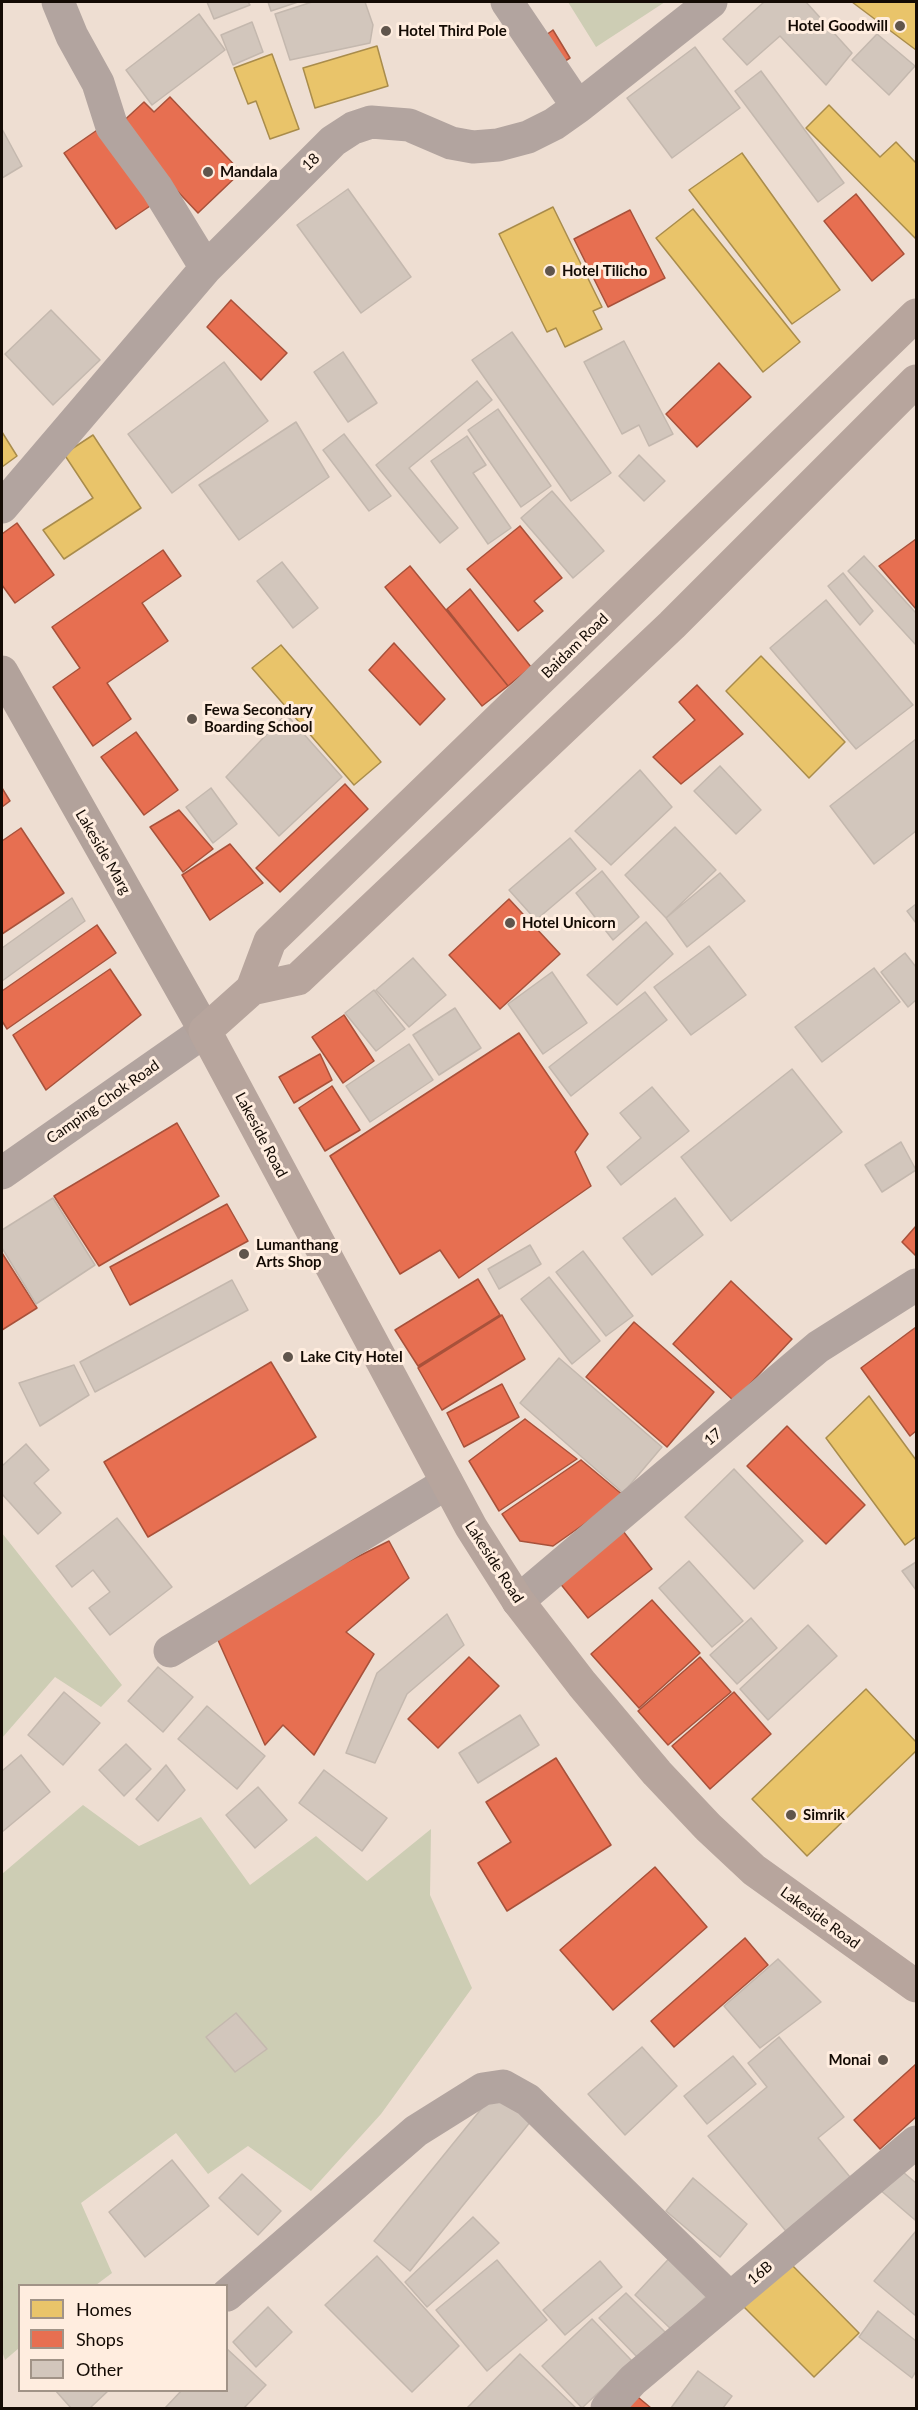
<!DOCTYPE html>
<style>
body{margin:0}
#map{position:relative;width:918px;height:2410px;overflow:hidden;background:#eeded2;font-family:Lato,sans-serif}
canvas{display:block}
.frame{position:absolute;inset:0;border:3px solid #140b04;pointer-events:none}
.legend{position:absolute;left:18px;top:2284px;width:210px;height:108px;box-sizing:border-box;background:#ffeddf;border:2px solid #a19387;margin:0;padding:8px 10px;list-style:none;font-size:18px;color:#140b04}
.legend li{display:flex;align-items:center;gap:12px;height:30px}
.legend b{width:30px;border:2px solid #a19387}
</style>
<div id="map">
<canvas width="918" height="2410"></canvas>
<div class="frame"></div>
<ul class="legend">
<li><b style="height:16px;background:#e9c46a"></b>Homes</li>
<li><b style="height:16px;background:#e76f51"></b>Shops</li>
<li><b style="height:16px;background:#d2c6bc"></b>Other</li>
</ul>
</div>
<script>
const c = document.querySelector('canvas').getContext('2d');
c.lineJoin = 'round';
function paint(path, color) { c.fillStyle = color; c.fill(path, 'evenodd'); }
const toPath = rows => new Path2D(rows.map(r => 'M' + r).join(''));
function stroke(path, color, width, dash) { c.strokeStyle = color; c.lineWidth = width; c.lineCap = dash ? 'butt' : 'round'; c.setLineDash(dash || []); c.stroke(path); }
function write(font, color, halo, rows, align = 'center') {
  c.font = font + ' Lato,sans-serif'; c.lineWidth = 6; c.setLineDash([]); c.textBaseline = 'middle'; c.strokeStyle = halo; c.fillStyle = color; for (const [text, x, y, turn = 0] of rows) {
    c.save(); c.translate(x, y); c.rotate((+turn || 0) * Math.PI / 180); c.textAlign = isNaN(turn) ? turn : align; if (halo) c.strokeText(text, 0, 0); c.fillText(text, 0, 0); c.restore();
  }
}
const green = toPath([
 [568,2,665,2,596,47],
 [2,1533,122,1685,101,1707,55,1677,2,1738],
 [83,1805,139,1846,201,1817,250,1885,316,1836,367,1881,431,1829,430,1895,472,1988,381,2114,311,2191,248,2146,208,2174,176,2133,81,2203,112,2273,96,2285,20,2286,19,2348,5,2360,2,2351,2,1874]
]);
const homes = toPath([
 [852,2,916,2,916,50,852,2],
 [377,46,388,86,315,108,303,68,377,46],
 [272,54,299,129,270,139,256,101,248,104,234,68,272,54],
 [829,105,880,157,896,142,916,163,916,239,806,128,829,105],
 [742,153,840,290,792,324,689,190,742,153],
 [553,207,602,307,593,311,602,329,565,347,556,328,547,332,499,234,553,207],
 [693,209,800,342,763,372,656,238,693,209],
 [2,432,17,456,2,467,2,432],
 [93,435,141,508,64,559,43,530,93,498,64,454,93,435],
 [281,645,381,762,354,785,252,668,281,645],
 [761,656,845,742,809,778,726,691,761,656],
 [869,1396,916,1460,916,1537,905,1545,826,1438,869,1396],
 [866,1689,916,1742,916,1751,807,1856,752,1799,866,1689],
 [788,2261,859,2333,814,2377,743,2306,788,2261]
]);
const shops = toPath([
 [553,30,570,58,557,66,539,40,553,30],
 [170,97,241,172,198,213,117,127,144,102,154,112,170,97],
 [103,126,156,202,116,229,64,153,103,126],
 [856,194,904,254,872,281,824,221,856,194],
 [630,210,665,278,608,307,574,239,630,210],
 [231,300,287,353,261,380,207,327,231,300],
 [719,363,751,397,697,447,666,414,719,363],
 [17,523,54,575,15,603,2,585,2,534,17,523],
 [520,526,562,578,534,601,543,611,518,631,467,569,520,526],
 [916,539,916,609,879,566,916,539],
 [163,550,181,576,142,603,168,641,107,683,131,719,93,746,53,687,80,668,52,627,163,550],
 [410,566,508,686,482,706,385,587,410,566],
 [470,589,531,667,508,686,447,609,470,589],
 [394,643,445,699,420,725,369,670,394,643],
 [697,685,743,734,681,784,653,757,695,720,679,702,697,685],
 [136,732,178,790,144,815,101,757,136,732],
 [345,784,368,809,280,892,256,868,345,784],
 [2,788,10,801,2,807,2,788],
 [179,810,213,849,183,872,150,827,179,810],
 [21,828,64,893,2,934,2,841,21,828],
 [230,844,263,883,210,920,182,875,230,844],
 [509,899,560,954,500,1009,449,955,509,899],
 [97,925,116,953,7,1029,2,1021,2,991,97,925],
 [110,969,141,1015,46,1090,13,1035,110,969],
 [344,1015,374,1061,343,1083,312,1037,344,1015],
 [519,1033,588,1134,575,1152,591,1186,459,1278,440,1250,400,1274,330,1156,519,1033],
 [320,1054,332,1080,294,1103,279,1077,320,1054],
 [332,1086,360,1130,325,1151,299,1108,332,1086],
 [177,1123,219,1196,99,1266,54,1196,177,1123],
 [227,1204,248,1241,130,1305,110,1267,227,1204],
 [916,1226,916,1256,902,1242,916,1226],
 [2,1253,37,1308,2,1330,2,1253],
 [478,1279,500,1315,418,1366,395,1330,478,1279],
 [731,1281,792,1339,734,1401,673,1344,731,1281],
 [502,1315,525,1359,442,1410,418,1368,502,1315],
 [634,1322,714,1392,667,1447,586,1377,634,1322],
 [916,1327,916,1431,910,1436,861,1368,916,1327],
 [271,1362,316,1437,148,1537,104,1462,271,1362],
 [502,1384,519,1417,464,1447,447,1413,502,1384],
 [525,1419,577,1459,499,1511,469,1461,525,1419],
 [787,1426,865,1505,826,1544,747,1466,787,1426],
 [581,1460,624,1496,553,1546,520,1541,502,1514,581,1460],
 [623,1531,652,1569,588,1618,559,1582,623,1531],
 [389,1541,409,1578,346,1632,374,1654,314,1755,283,1725,265,1745,213,1629,389,1541],
 [652,1600,700,1653,639,1708,591,1654,652,1600],
 [469,1657,499,1686,438,1748,408,1719,469,1657],
 [700,1657,731,1692,668,1745,638,1711,700,1657],
 [734,1692,771,1734,710,1789,672,1746,734,1692],
 [556,1758,611,1845,507,1911,478,1863,511,1842,486,1802,556,1758],
 [655,1867,707,1927,613,2010,560,1950,655,1867],
 [745,1938,768,1965,674,2047,651,2021,745,1938],
 [916,2064,916,2117,880,2149,854,2120,916,2064],
 [633,2393,651,2408,619,2408,633,2393]
]);
const building = toPath([
 [207,2,248,2,250,5,214,19,207,2],
 [268,2,298,2,271,11,268,2],
 [312,2,365,2,373,25,370,43,290,60,275,14,312,2],
 [764,2,806,2,852,53,826,85,780,36,747,65,723,39,764,2],
 [199,14,225,50,152,105,126,70,199,14],
 [252,22,263,52,233,65,221,35,252,22],
 [877,34,915,66,889,95,852,60,877,34],
 [695,47,740,108,672,158,627,98,695,47],
 [761,71,844,183,818,202,735,91,761,71],
 [2,129,22,166,2,178,2,129],
 [348,189,411,277,361,313,297,225,348,189],
 [51,310,100,360,53,405,5,354,51,310],
 [512,332,611,473,571,501,472,360,512,332],
 [624,341,673,434,649,446,639,425,622,434,584,362,624,341],
 [343,352,377,403,348,422,314,372,343,352],
 [224,362,268,421,172,493,128,434,224,362],
 [477,381,492,400,409,468,458,528,440,543,376,465,477,381],
 [498,409,551,486,521,507,468,430,498,409],
 [296,422,329,477,239,540,199,485,296,422],
 [344,434,391,496,369,511,323,450,344,434],
 [467,436,486,465,473,473,511,528,488,544,431,461,467,436],
 [639,455,665,481,644,501,619,476,639,455],
 [552,491,604,551,573,578,521,518,552,491],
 [864,556,916,613,916,645,848,571,864,556],
 [282,562,318,608,293,628,257,581,282,562],
 [843,573,873,611,860,625,828,586,843,573],
 [826,600,913,705,856,749,770,648,826,600],
 [286,714,342,777,279,836,226,777,286,714],
 [916,739,916,831,874,864,830,806,916,739],
 [720,766,761,810,736,834,694,791,720,766],
 [640,770,672,807,611,865,575,831,640,770],
 [211,788,237,824,213,843,186,807,211,788],
 [675,827,716,870,666,918,625,875,675,827],
 [570,838,596,869,536,920,509,890,570,838],
 [602,871,639,917,613,940,576,893,602,871],
 [720,873,745,901,687,947,666,918,720,873],
 [72,898,85,921,2,981,2,948,72,898],
 [916,904,916,923,907,911,916,904],
 [646,922,673,954,617,1005,587,975,646,922],
 [709,946,746,995,691,1035,654,987,709,946],
 [905,953,916,967,916,1000,908,1007,881,972,905,953],
 [413,958,446,995,409,1027,376,990,413,958],
 [874,968,900,1002,822,1062,795,1027,874,968],
 [552,972,587,1023,543,1054,508,1004,552,972],
 [374,990,405,1029,376,1051,345,1013,374,990],
 [645,992,667,1020,571,1096,549,1067,645,992],
 [455,1008,481,1048,439,1075,413,1035,455,1008],
 [409,1044,433,1080,370,1122,346,1086,409,1044],
 [792,1069,842,1132,731,1221,681,1157,792,1069],
 [652,1087,689,1131,621,1185,607,1167,641,1138,620,1113,652,1087],
 [901,1142,916,1170,882,1192,865,1165,901,1142],
 [53,1198,95,1265,36,1304,2,1248,2,1230,53,1198],
 [675,1198,703,1235,652,1275,623,1238,675,1198],
 [530,1245,541,1264,499,1289,488,1269,530,1245],
 [583,1251,633,1316,606,1336,556,1272,583,1251],
 [549,1277,600,1341,572,1364,521,1299,549,1277],
 [232,1280,248,1310,95,1392,80,1362,232,1280],
 [559,1358,662,1447,623,1493,520,1403,559,1358],
 [74,1365,89,1395,40,1426,19,1383,74,1365],
 [26,1444,49,1470,34,1483,61,1513,38,1534,2,1494,2,1466,26,1444],
 [734,1469,803,1541,754,1589,685,1517,734,1469],
 [117,1518,172,1587,110,1635,89,1608,110,1592,93,1570,72,1587,56,1566,117,1518],
 [689,1561,743,1621,712,1647,659,1588,689,1561],
 [916,1562,916,1590,902,1571,916,1562],
 [447,1614,464,1645,407,1694,375,1763,346,1753,377,1673,447,1614],
 [751,1618,777,1648,737,1684,710,1655,751,1618],
 [808,1625,837,1656,768,1720,740,1689,808,1625],
 [158,1667,193,1697,163,1732,128,1701,158,1667],
 [64,1692,100,1723,63,1765,28,1735,64,1692],
 [207,1706,265,1756,237,1789,178,1739,207,1706],
 [520,1715,539,1745,478,1783,459,1753,520,1715],
 [126,1744,151,1769,124,1796,99,1770,126,1744],
 [21,1755,50,1792,2,1832,2,1771,21,1755],
 [166,1765,185,1790,158,1821,136,1799,166,1765],
 [324,1770,387,1818,362,1851,299,1803,324,1770],
 [258,1787,287,1820,255,1848,226,1815,258,1787],
 [778,1959,821,2002,760,2048,724,2006,778,1959],
 [236,2013,267,2049,235,2072,206,2037,236,2013],
 [779,2037,844,2117,818,2138,859,2188,794,2241,708,2136,767,2087,748,2063,779,2037],
 [642,2047,677,2086,625,2135,588,2094,642,2047],
 [733,2056,756,2084,707,2124,684,2096,733,2056],
 [495,2092,531,2121,410,2271,374,2241,495,2092],
 [172,2160,209,2206,145,2257,109,2212,172,2160],
 [897,2167,916,2183,915,2220,879,2189,897,2167],
 [242,2174,281,2211,258,2235,219,2198,242,2174],
 [693,2178,747,2224,720,2257,666,2211,693,2178],
 [473,2217,499,2243,427,2307,405,2282,473,2217],
 [916,2231,916,2316,874,2281,916,2231],
 [677,2250,716,2286,673,2331,635,2295,677,2250],
 [377,2256,459,2346,412,2392,325,2305,377,2256],
 [497,2260,547,2320,487,2371,436,2310,497,2260],
 [600,2261,622,2287,565,2335,543,2310,600,2261],
 [626,2293,666,2333,639,2359,599,2318,626,2293],
 [268,2307,292,2332,256,2367,233,2342,268,2307],
 [878,2311,916,2341,916,2371,912,2378,859,2337,878,2311],
 [592,2319,632,2361,582,2408,542,2366,592,2319],
 [226,2348,266,2385,244,2408,165,2408,182,2390,226,2390,226,2348],
 [520,2354,576,2408,467,2408,520,2354],
 [698,2371,732,2396,723,2408,671,2408,698,2371],
 [55,2390,109,2390,90,2408,71,2408,55,2390]
]);
const street = toPath([
 [58,2,72,36,98,83,112,127,157,188,206,268],
 [507,2,578,107],
 [2,507,206,268,333,141,353,128,371,122,409,125,451,143,473,147,498,145,528,137,554,124,578,107,711,2],
 [2,1173,205,1031],
 [518,1601,818,1347,916,1285],
 [170,1651,447,1483],
 [227,2295,416,2131,483,2089,503,2086,528,2100,730,2298],
 [607,2408,633,2380,916,2142]
]);
const secondary = toPath([
 [2,672,205,1031]
]);
const primary = toPath([
 [916,315,270,941,252,989,205,1031,471,1527,518,1601,582,1684,657,1773,708,1827,754,1870,916,1986],
 [252,989,298,979,672,625,916,381]
]);
const markers = [
 [900,26,6,"#60554c"],
 [386,31,6,"#60554c"],
 [208,172,6,"#60554c"],
 [550,271,6,"#60554c"],
 [192,719,6,"#60554c"],
 [510,923,6,"#60554c"],
 [244,1254,6,"#60554c"],
 [288,1357,6,"#60554c"],
 [791,1815,6,"#60554c"],
 [883,2060,6,"#60554c"]
];
const poiNames = [
 ["Hotel Goodwill",888,26,"right"],
 ["Hotel Third Pole",398,31],
 ["Mandala",220,172],
 ["Hotel Tilicho",562,271],
 ["Fewa Secondary",204,710],
 ["Boarding School",204,727],
 ["Hotel Unicorn",522,923],
 ["Lumanthang",256,1245],
 ["Arts Shop",256,1262],
 ["Lake City Hotel",300,1357],
 ["Simrik",803,1815],
 ["Monai",871,2060,"right"]
];
const streetNames = [
 ["18",311,162,-44],
 ["Baidam Road",575,646,-44],
 ["Lakeside Marg",103,852,60],
 ["Camping Chok Road",103,1102,-35],
 ["Lakeside Road",261,1135,62],
 ["17",713,1437,-40],
 ["Lakeside Road",494,1562,57],
 ["Lakeside Road",820,1918,36],
 ["16B",760,2273,-40]
];
paint(green, '#cdcdb4');
paint(homes, '#e9c46a');
stroke(homes, '#a98c4b', 1.5);
paint(shops, '#e76f51');
stroke(shops, '#a8513a', 1.5);
paint(building, '#d2c6bc');
stroke(building, '#c4b8ae', 1.5);
stroke(street, '#b2a49f', 33);
stroke(secondary, '#b2a29b', 33);
stroke(primary, '#b7a59d', 33);
for (const [x, y, r, color] of markers) { const dot = new Path2D(); dot.arc(x, y, r, 0, 2 * Math.PI); c.fillStyle = color; c.fill(dot); stroke(dot, '#ffeddf', 2); }
write('bold 15px', '#140b04', '#ffeddf', poiNames, 'left');
write('15px', '#140b04', '#ffeddf', streetNames);
</script>
